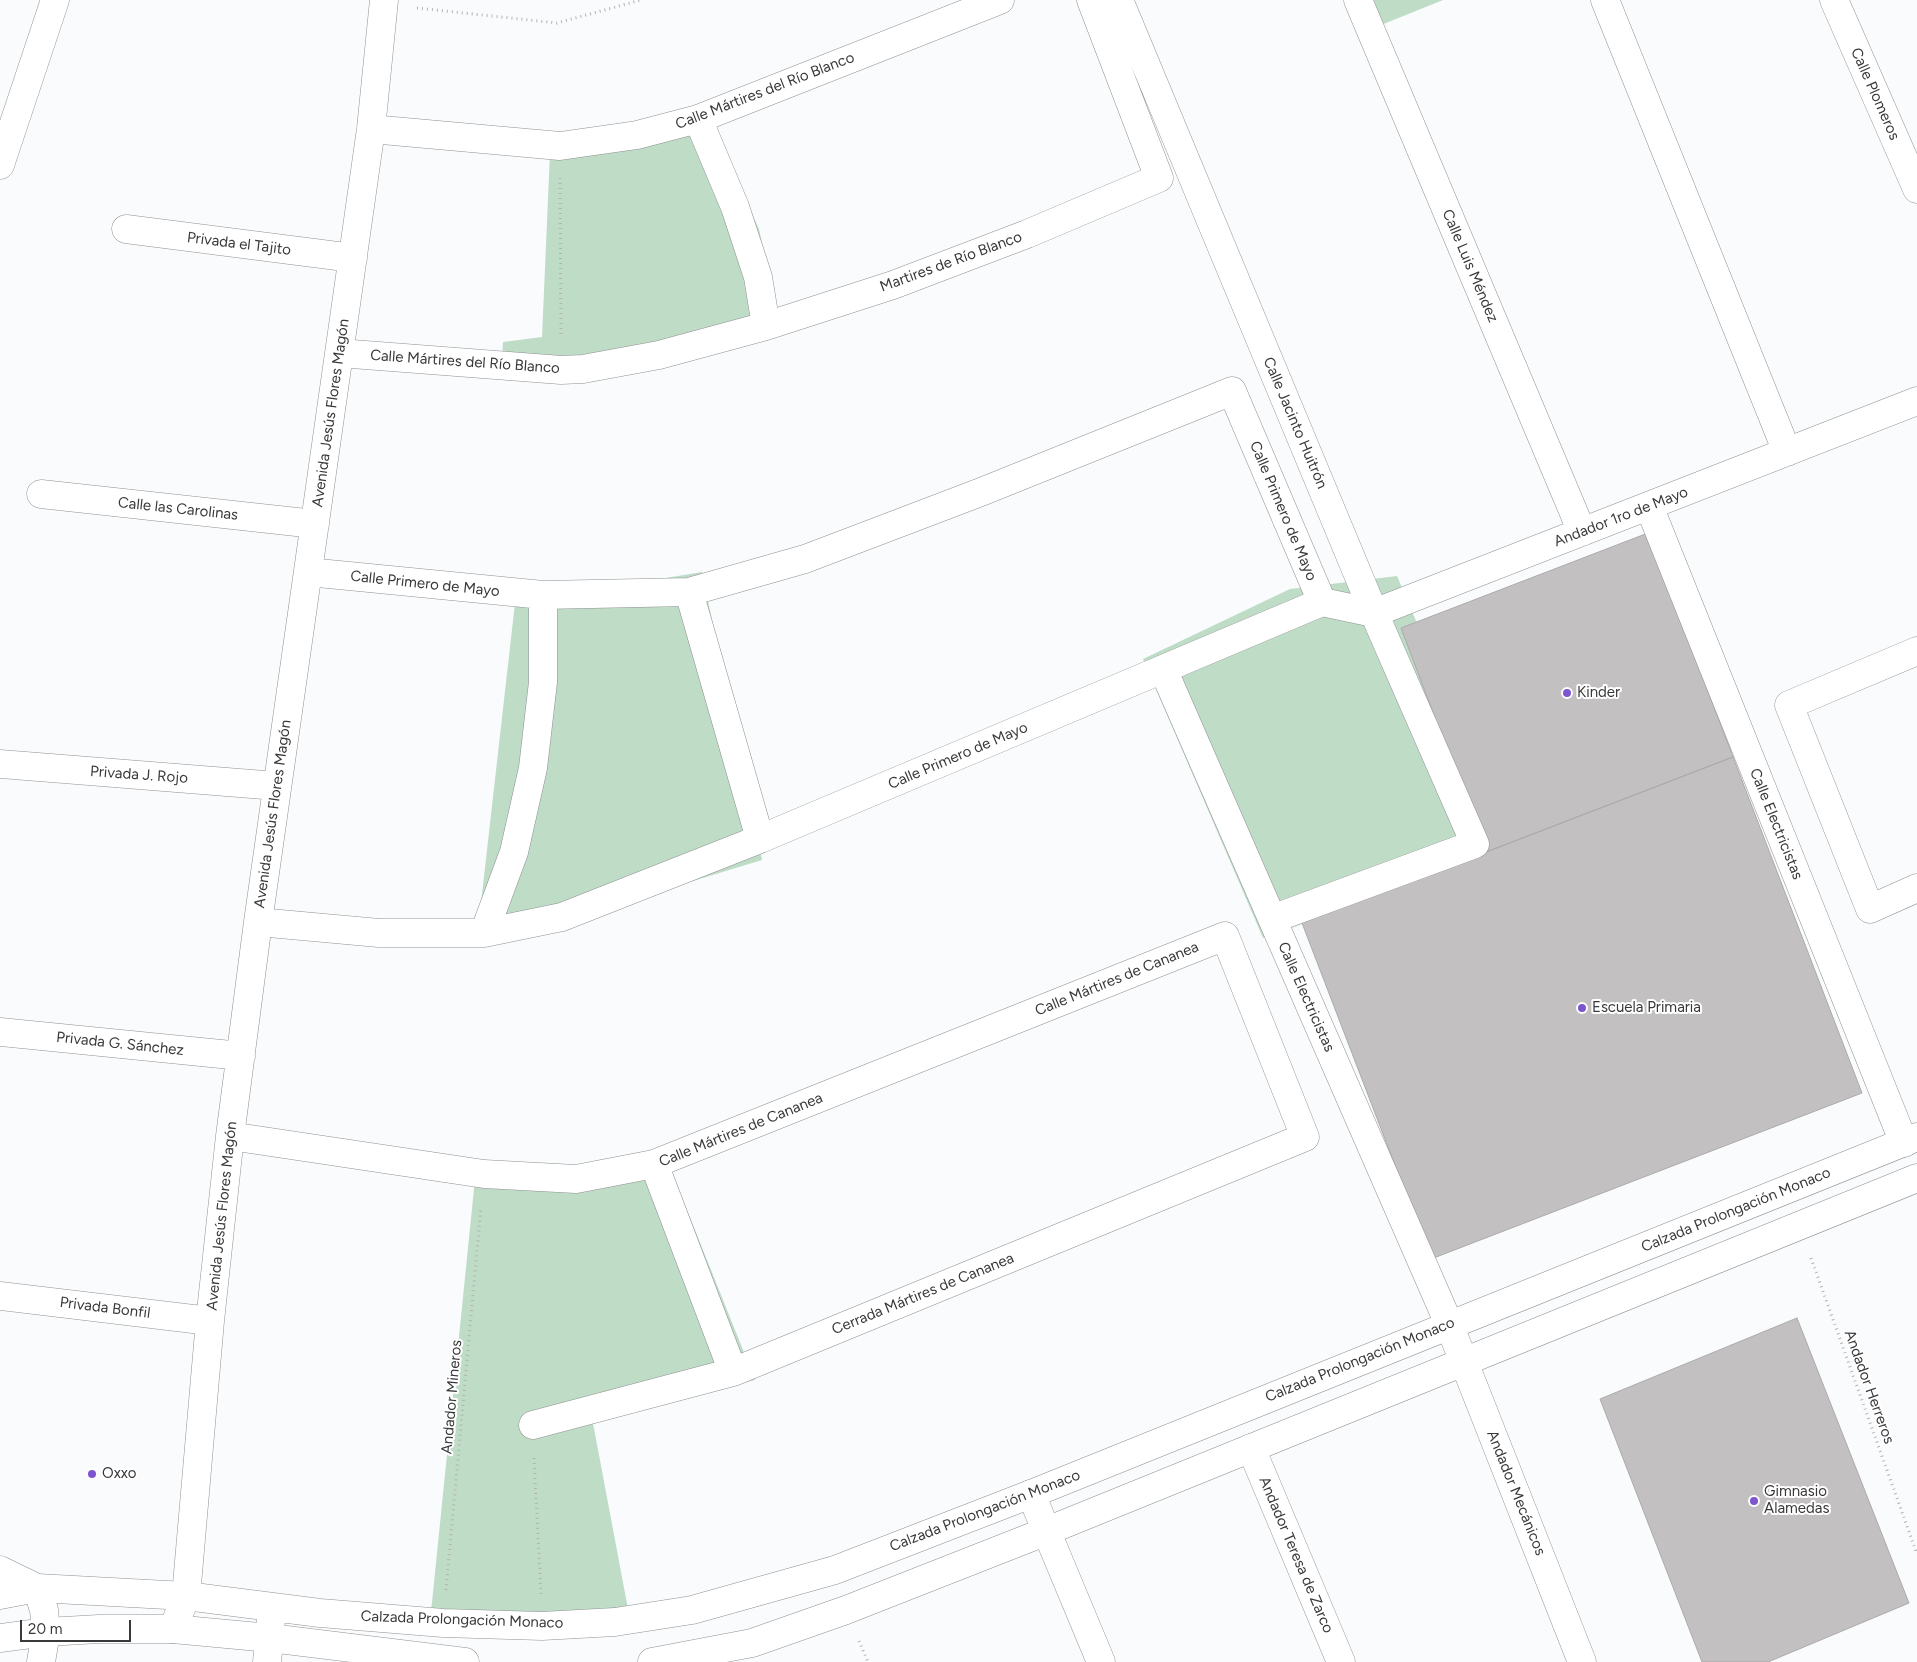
<!DOCTYPE html>
<meta charset="utf-8">
<style>
body{margin:0}
#map{position:relative;width:1917px;height:1662px;overflow:hidden;background:#f9fbfd;font-family:Figtree,sans-serif}
canvas{display:block}
.scale{position:absolute;left:20px;top:1620px;width:111px;height:22px;box-sizing:border-box;border:2px solid #39393a;border-top:0;padding-left:6px;font-size:15px;line-height:18px;white-space:nowrap;color:#39393a;-webkit-text-stroke:4px #fff;paint-order:stroke}
</style>
<div id="map">
<canvas width="1917" height="1662"></canvas>
<div class="scale">20 m</div>
</div>
<script>
const c = document.querySelector('canvas').getContext('2d');
c.lineJoin = 'round';
function paint(path, color) { c.fillStyle = color; c.fill(path, 'evenodd'); }
const toPath = rows => new Path2D(rows.map(r => 'M' + r).join(''));
function stroke(path, color, width, dash) { c.strokeStyle = color; c.lineWidth = width; c.lineCap = dash ? 'butt' : 'round'; c.setLineDash(dash || []); c.stroke(path); }
function write(font, color, halo, rows, align = 'center') {
  c.font = font + ' Figtree,sans-serif'; c.lineWidth = 4; c.setLineDash([]); c.textBaseline = 'middle'; c.strokeStyle = halo; c.fillStyle = color; for (const [text, x, y, turn = 0] of rows) {
    c.save(); c.translate(x, y); c.rotate((+turn || 0) * Math.PI / 180); c.textAlign = isNaN(turn) ? turn : align; if (halo) c.strokeText(text, 0, 0); c.fillText(text, 0, 0); c.restore();
  }
}
const green = toPath([
 [1366,0,1443,0,1376,27],
 [711,125,759,229,781,334,501,375,503,342,542,337,550,153],
 [702,572,762,860,476,947,515,603],
 [1397,576,1513,850,1263,938,1143,659,1290,589],
 [669,1165,755,1380,592,1418,628,1609,552,1619,431,1612,475,1179]
]);
const building = toPath([
 [1648,533,1733,757,1486,852,1401,628,1648,533],
 [1733,757,1862,1093,1431,1259,1302,923,1733,757],
 [1797,1318,1909,1603,1768,1662,1702,1662,1600,1399,1797,1318]
]);
const path = toPath([
 [417,8,557,23,641,0],
 [560,178,561,337],
 [1811,1258,1917,1554],
 [534,1458,541,1594],
 [446,1590,481,1207],
 [859,1641,868,1662]
]);
const street = toPath([
 [1119,0,1374,613,1475,844,1272,919],
 [1358,0,1582,532],
 [1605,0,1787,452],
 [1834,0,1917,189],
 [698,119,735,207,758,277,766,326],
 [371,129,560,146,637,135,698,119,1000,0],
 [126,229,353,258],
 [339,353,561,370,583,369,659,355,766,326,893,285,1027,234,1159,178,1091,0],
 [41,494,315,524],
 [1649,506,1904,1143],
 [308,572,543,595,689,592,805,559,981,492,1232,391,1322,602],
 [689,592,760,839],
 [1322,602,1374,613,1917,401],
 [1917,651,1789,705,1870,909,1917,888],
 [1163,669,1449,1324,1582,1662],
 [0,764,277,786],
 [258,922,379,933,484,933,562,917,760,839,1322,602],
 [484,933,514,852,533,768,543,682,543,595],
 [0,1032,241,1056],
 [230,1136,484,1174,576,1179,654,1164,1225,936,1305,1137,733,1372,533,1425],
 [654,1164,733,1372],
 [0,1296,210,1321],
 [1251,1448,1341,1662],
 [1031,1494,1101,1662],
 [0,1570,37,1588,44,1610,46,1632,41,1662],
 [173,1629,186,1596,210,1321,230,1136,258,922,371,129,384,0]
]);
const secondary = toPath([
 [0,1595,37,1588,186,1596,320,1613,443,1623,542,1626,615,1622,692,1610,835,1570,1031,1494,1917,1137],
 [0,1638,46,1632,99,1629,173,1629,270,1638,465,1662],
 [267,1662,271,1620],
 [652,1662,752,1643,846,1610,1047,1531,1917,1178]
]);
const primary = toPath([
 [0,165,55,0]
]);
const markers = [
 [1567,693,5,"#7c55cf"],
 [1582,1008,5,"#7c55cf"],
 [92,1474,5,"#7c55cf"],
 [1754,1501,5,"#7c55cf"]
];
const streetNames = [
 ["Calle Mártires del Río Blanco",765,91,-21],
 ["Calle Plomeros",1875,94,66],
 ["Privada el Tajito",239,244,7],
 ["Martires de Río Blanco",951,262,-20],
 ["Calle Luis Méndez",1470,266,67],
 ["Calle Mártires del Río Blanco",465,362,4],
 ["Avenida Jesús Flores Magón",331,413,-82],
 ["Calle Jacinto Huitrón",1295,423,67],
 ["Calle las Carolinas",178,509,6],
 ["Calle Primero de Mayo",1283,511,67],
 ["Andador 1ro de Mayo",1621,517,-21],
 ["Calle Primero de Mayo",425,584,6],
 ["Calle Primero de Mayo",958,756,-23],
 ["Privada J. Rojo",139,775,4],
 ["Avenida Jesús Flores Magón",273,814,-82],
 ["Calle Electricistas",1776,824,68],
 ["Calle Mártires de Cananea",1117,979,-22],
 ["Calle Electricistas",1306,997,66],
 ["Privada G. Sánchez",120,1044,6],
 ["Calle Mártires de Cananea",741,1130,-22],
 ["Calzada Prolongación Monaco",1736,1210,-22],
 ["Avenida Jesús Flores Magón",222,1216,-84],
 ["Cerrada Mártires de Cananea",923,1294,-22],
 ["Privada Bonfil",105,1308,7],
 ["Calzada Prolongación Monaco",1360,1360,-22],
 ["Andador Herreros",1869,1387,70],
 ["Andador Mineros",452,1397,-85],
 ["Andador Mecánicos",1516,1493,68],
 ["Calzada Prolongación Monaco",985,1511,-21],
 ["Andador Teresa de Zarco",1296,1555,67],
 ["Calzada Prolongación Monaco",462,1620,2]
];
const poiNames = [
 ["Kinder",1577,693],
 ["Escuela Primaria",1592,1008],
 ["Oxxo",102,1474],
 ["Gimnasio",1764,1492],
 ["Alamedas",1764,1509]
];
paint(green, '#bfdcc6');
paint(building, '#c3c0c2');
stroke(building, '#aca9ab', 1);
stroke(street, '#8f9193', 29);
stroke(secondary, '#8f9193', 29);
stroke(primary, '#8f9193', 29);
stroke(path, '#b2b3b4', 3, [1, 4]);
stroke(street, '#fff', 28);
stroke(secondary, '#fff', 28);
stroke(primary, '#fff', 28);
for (const [x, y, r, color] of markers) { const dot = new Path2D(); dot.arc(x, y, r, 0, 2 * Math.PI); c.fillStyle = color; c.fill(dot); stroke(dot, '#fff', 2); }
write('15px', '#39393a', '#fff', streetNames);
write('15px', '#39393a', '#fff', poiNames, 'left');
</script>
